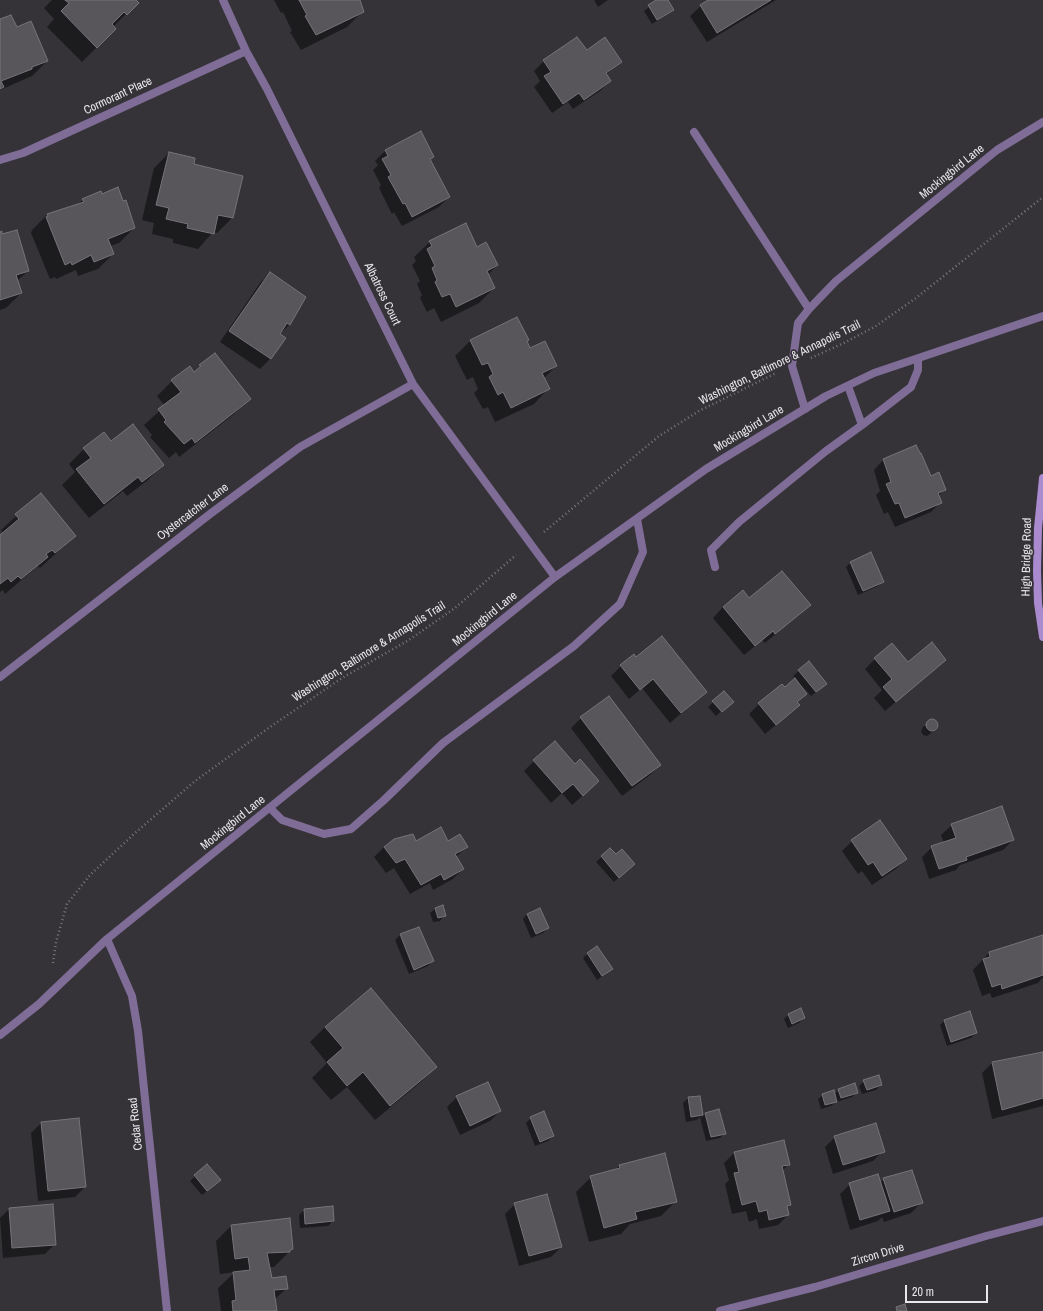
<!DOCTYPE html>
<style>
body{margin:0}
#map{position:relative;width:1043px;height:1311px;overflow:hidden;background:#353338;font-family:"Archivo Narrow",sans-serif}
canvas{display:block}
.scale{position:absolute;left:905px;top:1285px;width:83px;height:18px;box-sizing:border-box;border:2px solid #e8e6ea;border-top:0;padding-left:5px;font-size:12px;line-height:14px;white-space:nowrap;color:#e8e6ea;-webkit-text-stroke:3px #353338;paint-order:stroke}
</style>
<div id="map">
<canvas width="1043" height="1311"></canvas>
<div class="scale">20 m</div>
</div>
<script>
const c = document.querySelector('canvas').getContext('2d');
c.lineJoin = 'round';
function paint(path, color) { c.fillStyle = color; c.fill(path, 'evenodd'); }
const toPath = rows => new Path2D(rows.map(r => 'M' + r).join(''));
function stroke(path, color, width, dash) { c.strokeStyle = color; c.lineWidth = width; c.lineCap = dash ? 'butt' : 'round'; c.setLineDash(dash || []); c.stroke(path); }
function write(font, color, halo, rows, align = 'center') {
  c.font = font + ' "Archivo Narrow",sans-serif'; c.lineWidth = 3.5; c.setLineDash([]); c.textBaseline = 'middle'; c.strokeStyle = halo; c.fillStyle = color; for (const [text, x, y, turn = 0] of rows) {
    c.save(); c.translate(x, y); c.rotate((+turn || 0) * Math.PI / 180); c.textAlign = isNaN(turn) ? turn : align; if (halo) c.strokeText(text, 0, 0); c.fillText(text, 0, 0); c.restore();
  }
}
const shadow = toPath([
 [52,0,135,0,137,3,113,27,115,29,82,62,47,27,54,19,44,8],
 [274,0,358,0,362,12,347,27,301,50,290,32,292,31,283,12,281,13],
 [594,0,608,0,598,7],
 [658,0,667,0,673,10,652,24,644,11],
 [710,0,776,0,707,42,690,16,701,6],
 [0,20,16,28,47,61,32,76,0,90],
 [586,51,620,62,606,75,610,81,600,91,573,109,568,102,552,113,534,87,540,81,534,71,544,61],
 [420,132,433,157,430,160,449,197,439,207,402,226,394,212,392,214,379,188,381,185,373,170,378,165,375,161,385,151],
 [169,153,193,165,232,218,217,233,213,232,198,249,173,243,173,239,152,234,154,223,142,220,154,168],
 [83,200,134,228,119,243,110,246,113,254,98,269,78,276,76,270,56,279,55,277,50,279,31,233,32,230,47,215,78,204],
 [465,225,477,248,497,265,488,275,494,288,479,303,441,322,434,308,427,312,420,298,422,295,417,284,420,281,412,265,416,261,414,257,430,242],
 [0,233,28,271,17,281,21,293,6,308,0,310],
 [270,273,304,297,289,325,279,335,284,338,270,359,260,369,220,342,260,283],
 [517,318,530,350,556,366,544,378,549,388,534,404,495,422,488,407,483,409,474,393,478,389,473,377,467,380,455,356,470,341],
 [215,355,250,399,234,414,179,457,176,452,169,458,150,437,152,435,144,425,165,406,157,396,172,381,193,372],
 [111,443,163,464,148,480,127,496,123,491,89,518,62,485,75,472,69,464,84,449],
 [884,459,931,477,945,489,938,496,941,502,931,512,895,527,888,512,884,514,876,495,880,491,874,470],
 [40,494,75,536,40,568,38,566,5,594,3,590,0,592,0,536,3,533,1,530],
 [850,563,883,581,878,586,858,595,846,567],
 [749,599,809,605,765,643,762,640,744,655,713,618,723,607],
 [635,658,706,692,670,723,642,688,629,699,611,676,621,666],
 [875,659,908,663,945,660,885,711,874,698,882,690,865,669],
 [809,662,821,688,811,696,802,686,801,687,806,694,797,703,799,705,765,734,749,714,759,704,796,679,793,676],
 [713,702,727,706,716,716,708,707],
 [581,718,660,765,650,775,622,796,571,728],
 [932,720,937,725,936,729,927,736,923,735,921,731,923,727],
 [534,761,574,765,588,791,572,805,562,793,551,803,524,771],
 [880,822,906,858,896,869,872,885,862,871,858,874,842,851,852,841],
 [952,825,1013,840,1003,850,960,865,956,870,929,879,922,857,932,847,944,843,941,835],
 [448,842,466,847,456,857,463,869,453,879,433,890,430,883,410,894,394,868,386,873,374,857,384,847,415,843],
 [610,849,629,869,614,882,596,862],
 [435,909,444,916,440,921,433,922,430,913],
 [527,914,548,928,543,933,531,938,523,919],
 [419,928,432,961,428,966,409,974,395,940,400,935],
 [1043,936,1043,977,1038,983,992,998,990,993,982,996,973,970,989,953],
 [588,953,611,969,597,980,583,958],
 [371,989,436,1067,421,1082,375,1120,347,1087,331,1100,312,1078,327,1063,310,1042,325,1027],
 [789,1014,804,1018,799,1023,788,1028,784,1019],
 [944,1021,976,1033,971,1038,947,1046,940,1025],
 [1043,1053,1043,1106,992,1119,982,1073,992,1063],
 [864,1081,881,1085,876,1090,862,1094,859,1086],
 [839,1090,857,1093,852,1097,836,1102,831,1106,821,1109,818,1099,823,1095,834,1094],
 [457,1097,500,1111,490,1121,460,1135,447,1107],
 [699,1097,702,1117,705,1114,718,1110,725,1133,720,1138,706,1141,700,1117,697,1120,686,1122,683,1103,688,1098],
 [531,1118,553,1136,548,1141,535,1146,526,1123],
 [41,1123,85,1187,75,1197,38,1201,31,1133],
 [835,1137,883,1151,873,1161,833,1174,825,1147],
 [734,1153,789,1164,782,1171,790,1205,787,1209,788,1215,778,1225,759,1229,757,1219,749,1222,746,1211,732,1214,725,1184,729,1180,724,1163],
 [664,1155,676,1201,661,1216,630,1224,621,1234,589,1242,576,1192,591,1177,614,1171,619,1166],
 [207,1165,220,1180,202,1195,190,1181],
 [884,1179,921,1203,911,1213,884,1222,882,1217,878,1221,850,1230,840,1194,850,1184,880,1183],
 [515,1204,561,1247,551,1257,519,1266,505,1214],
 [332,1207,333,1221,328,1226,300,1228,299,1215,304,1210],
 [9,1209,55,1244,45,1254,3,1258,0,1218],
 [231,1226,292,1249,274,1267,269,1267,271,1279,287,1288,274,1300,276,1311,221,1311,218,1288,235,1272,220,1274,216,1241]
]);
const building = toPath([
 [65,0,136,0,139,3,127,15,124,12,112,24,116,29,97,48,61,11,69,3,65,0],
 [299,0,360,0,364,12,316,35,305,16,307,15,299,0],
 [656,0,668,0,674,10,657,20,648,5,656,0],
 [708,0,771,0,717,33,700,5,708,0],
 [11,15,17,27,31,21,48,61,32,67,32,69,1,81,4,87,0,89,0,19,11,15],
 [577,37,587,50,605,37,622,62,606,73,611,81,584,100,579,93,563,104,544,76,551,72,543,60,577,37],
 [421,131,434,157,430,159,450,197,412,217,405,203,403,204,388,177,391,175,382,159,388,156,385,150,421,131],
 [169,152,195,158,194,164,243,176,233,218,218,215,214,234,187,228,188,224,166,219,169,208,156,205,169,152],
 [118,187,123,201,126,200,135,228,108,239,114,254,94,262,91,255,72,265,71,262,65,265,46,217,48,216,47,214,84,202,82,199,101,191,102,194,118,187],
 [466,223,477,247,486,242,498,265,487,271,495,288,456,307,450,294,442,297,435,282,437,280,432,268,435,266,427,249,432,246,429,241,466,223],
 [17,230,29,271,16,275,22,293,0,300,0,232,2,231,2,234,17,230],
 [270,272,306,297,290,325,287,323,280,334,286,338,271,359,229,331,270,272],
 [517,317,529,340,527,341,530,348,545,341,557,366,542,373,550,389,511,408,503,392,498,395,489,377,493,374,488,363,482,365,470,340,517,317],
 [215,353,251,399,195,443,192,438,184,444,164,422,166,420,158,409,181,392,171,380,190,366,194,372,201,366,199,365,215,353],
 [133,424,164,465,142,482,138,477,104,504,76,469,91,458,83,448,104,432,111,441,133,424],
 [916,445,920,453,921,453,931,476,939,472,946,490,938,493,942,503,905,518,899,503,895,504,886,484,891,482,883,459,916,445],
 [41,493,76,536,55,553,52,550,46,554,48,557,21,579,18,576,11,582,8,578,0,584,0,535,19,519,15,514,41,493],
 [871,552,884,582,863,591,850,562,871,552],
 [782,571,811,605,775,634,773,631,755,646,723,607,743,590,749,598,782,571],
 [662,636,707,692,681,713,653,679,640,690,620,665,634,654,636,657,662,636],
 [932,642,946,660,896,702,883,687,892,679,874,658,892,643,908,662,932,642],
 [809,661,827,684,816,692,798,670,809,661],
 [795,678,807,694,797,702,800,705,776,725,758,703,782,684,785,687,795,678],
 [724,691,734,702,722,712,712,701,724,691],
 [609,696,661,765,632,786,580,717,609,696],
 '926 725a6 6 0 1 1 12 0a6 6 0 1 1-12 0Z',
 [555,741,575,764,580,759,599,781,583,796,573,784,562,793,533,760,555,741],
 [1002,806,1014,840,966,857,967,860,939,869,931,846,956,838,951,824,1002,806],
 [880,820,907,859,882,876,873,862,868,865,851,840,880,820],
 [441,827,448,841,460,834,468,847,455,854,464,869,444,880,441,874,421,885,405,859,396,863,384,847,394,839,413,834,416,841,441,827],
 [610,848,616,854,622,849,635,864,619,878,601,856,610,848],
 [443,905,446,916,438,918,435,908,443,905],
 [540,908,549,928,536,934,527,914,540,908],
 [419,927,434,961,414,970,400,934,419,927],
 [1043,935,1043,975,1002,989,1001,984,992,987,983,959,990,957,989,952,1043,935],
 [597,946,613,969,602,976,587,953,597,946],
 [371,988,437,1067,390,1106,363,1072,347,1086,327,1062,343,1048,325,1027,371,988],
 [801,1008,805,1018,792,1024,788,1014,801,1008],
 [970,1011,977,1033,951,1042,944,1020,970,1011],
 [1043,1052,1043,1098,1002,1110,992,1062,1043,1052],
 [879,1075,882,1085,867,1090,863,1080,879,1075],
 [488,1082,501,1111,470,1126,456,1096,488,1082],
 [855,1083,858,1093,841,1098,838,1089,855,1083],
 [834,1090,837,1102,825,1105,822,1094,834,1090],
 [700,1096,703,1115,691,1117,688,1097,700,1096],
 [719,1109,726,1134,711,1137,705,1113,719,1109],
 [544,1111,554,1136,540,1142,530,1117,544,1111],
 [79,1118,86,1187,48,1191,41,1122,79,1118],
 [876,1123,885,1152,843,1165,834,1136,876,1123],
 [784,1140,790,1165,782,1166,791,1205,787,1206,789,1215,769,1220,767,1210,759,1212,756,1201,742,1205,734,1173,739,1172,734,1152,784,1140],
 [665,1153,677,1202,635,1212,637,1219,604,1228,590,1176,620,1168,619,1165,665,1153],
 [207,1164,221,1180,207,1191,194,1175,207,1164],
 [912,1170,923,1203,894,1212,883,1178,912,1170],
 [878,1174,890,1211,860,1220,849,1183,878,1174],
 [547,1194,562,1247,529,1256,514,1203,547,1194],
 [53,1204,56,1245,12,1248,9,1208,53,1204],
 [333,1206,334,1221,305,1224,304,1209,333,1206],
 [290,1218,293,1249,290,1250,290,1252,267,1253,272,1278,286,1276,288,1289,274,1290,277,1311,233,1311,232,1301,236,1300,233,1272,250,1270,248,1257,235,1259,231,1225,290,1218],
 [905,1304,907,1311,897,1311,896,1307,905,1304]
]);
const path = toPath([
 [811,358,844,343,876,326,916,298,1043,197],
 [544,532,659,436,699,411,776,373],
 [53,963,56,942,67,904,90,875,134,834,195,781,270,727,342,678,409,640,455,608,516,555]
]);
const lane = toPath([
 [694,132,809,309],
 [805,409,792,366,798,323,809,309,836,281,997,150,1043,122],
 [862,425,911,387,918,370,918,359],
 [715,567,711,550,739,522,826,451,862,425,848,386],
 [270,808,282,820,324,834,351,829,383,801,443,743,574,646,620,604,643,552,637,519]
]);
const street = toPath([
 [223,0,246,51,267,89,413,384,555,577],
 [0,160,23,153,246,51],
 [0,677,210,514,300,447,413,384],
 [107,939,132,996,138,1031,167,1311],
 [0,1035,39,1004,107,939,555,577,706,469,826,396,874,373,1043,316],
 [720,1311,815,1287,986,1236,1043,1221]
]);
const secondary = toPath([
 [1043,478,1038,528,1037,571,1038,603,1043,637]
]);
const streetNames = [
 ["Cormorant Place",118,96,-25],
 ["Mockingbird Lane",952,172,-39],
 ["Albatross Court",382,294,64],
 ["Washington, Baltimore & Annapolis Trail",780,363,-26],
 ["Mockingbird Lane",749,429,-31],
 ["Oystercatcher Lane",193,512,-37],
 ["High Bridge Road",1027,557,-89],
 ["Mockingbird Lane",485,619,-39],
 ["Washington, Baltimore & Annapolis Trail",369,652,-32],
 ["Mockingbird Lane",233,823,-39],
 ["Cedar Road",136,1124,-96],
 ["Zircon Drive",878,1255,-17]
];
paint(shadow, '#0007');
paint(building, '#58565b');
stroke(building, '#76747a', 1);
stroke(path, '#79777b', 2.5, [1, 3]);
stroke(lane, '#7f6c97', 8);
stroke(street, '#7f6c97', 8);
stroke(secondary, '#a98acf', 8);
write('12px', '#e8e6ea', '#353338', streetNames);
</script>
